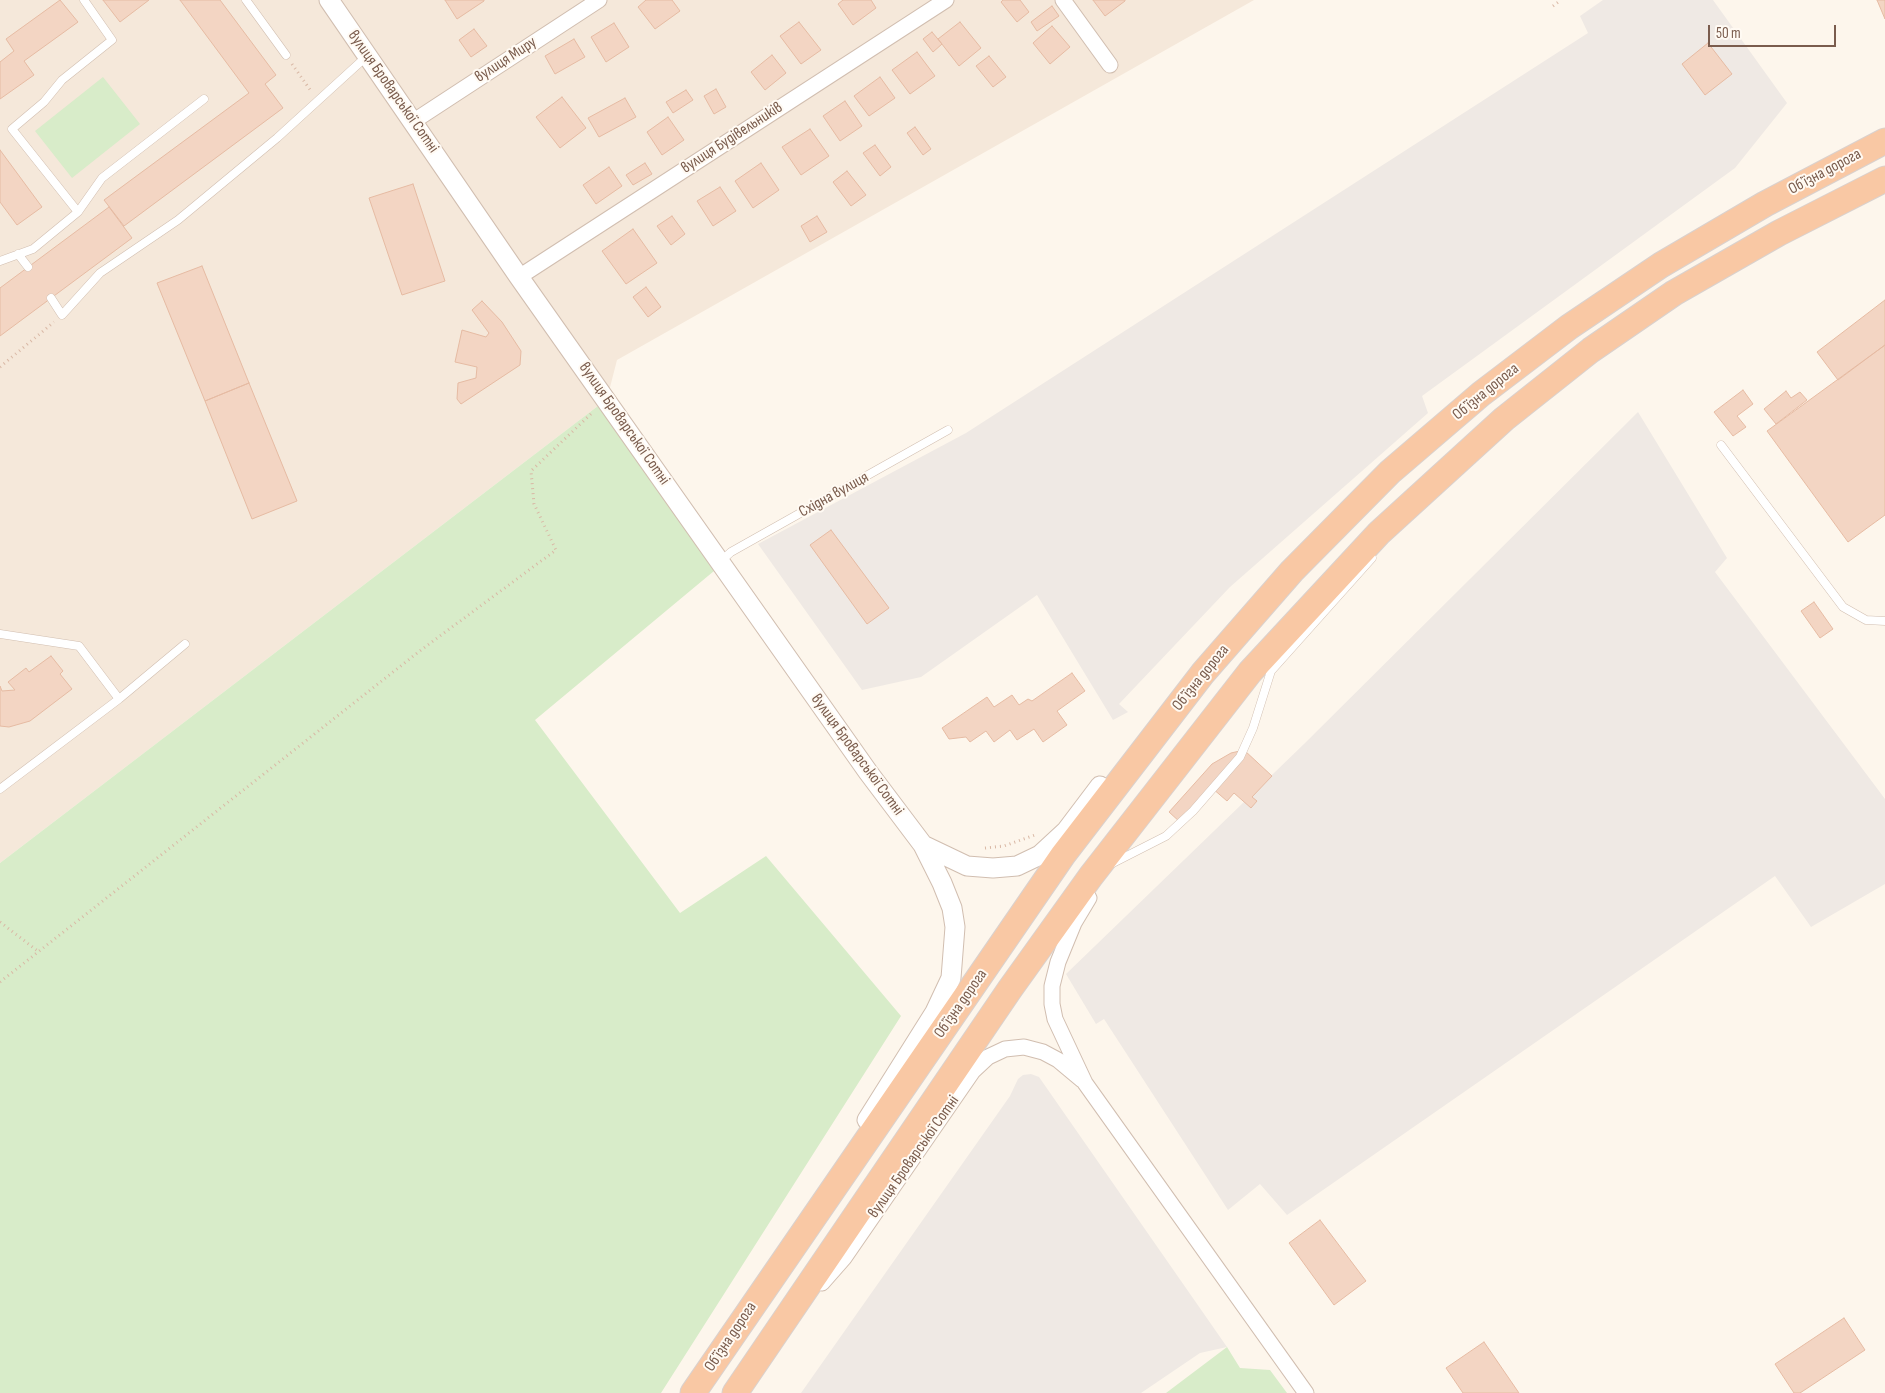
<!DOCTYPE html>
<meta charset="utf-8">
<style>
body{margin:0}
#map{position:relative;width:1885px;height:1393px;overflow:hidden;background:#fdf6ec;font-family:"Sofia Sans Condensed",sans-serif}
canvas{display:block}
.scale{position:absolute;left:1708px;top:25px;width:128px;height:22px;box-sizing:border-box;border:2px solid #7a5c4d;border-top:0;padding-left:6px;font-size:15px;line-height:18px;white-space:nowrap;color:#7a5c4d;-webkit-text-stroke:4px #fffaf3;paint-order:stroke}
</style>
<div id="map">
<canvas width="1885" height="1393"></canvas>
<div class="scale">50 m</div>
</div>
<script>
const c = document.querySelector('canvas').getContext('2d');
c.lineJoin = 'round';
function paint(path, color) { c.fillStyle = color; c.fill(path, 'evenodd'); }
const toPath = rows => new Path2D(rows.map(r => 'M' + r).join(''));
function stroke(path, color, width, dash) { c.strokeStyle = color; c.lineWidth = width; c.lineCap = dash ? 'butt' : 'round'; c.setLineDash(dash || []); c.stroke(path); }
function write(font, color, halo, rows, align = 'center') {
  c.font = font + ' "Sofia Sans Condensed",sans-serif'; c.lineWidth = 4; c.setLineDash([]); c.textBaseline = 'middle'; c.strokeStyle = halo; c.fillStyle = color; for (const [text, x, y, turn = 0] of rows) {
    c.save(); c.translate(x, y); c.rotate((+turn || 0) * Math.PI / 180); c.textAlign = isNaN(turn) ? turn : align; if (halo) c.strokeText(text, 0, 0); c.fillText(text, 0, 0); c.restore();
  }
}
const residential = toPath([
 [0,0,1254,0,617,360,607,399,0,863]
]);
const industrial = toPath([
 [1603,0,1713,0,1787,103,1735,168,1422,396,1428,413,1230,587,1119,704,1128,712,1113,720,1037,595,921,677,862,690,758,544,966,433,1588,33,1580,16],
 [1638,412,1727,558,1715,572,1885,799,1885,884,1811,927,1775,876,1287,1215,1260,1184,1228,1210,1104,1019,1096,1024,1066,974,1304,744],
 [1031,1074,1039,1077,1227,1347,1200,1353,1141,1393,801,1393,1010,1096,1018,1079,1023,1075]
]);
const green = toPath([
 [103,77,140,124,72,178,35,131],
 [607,399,714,571,535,720,680,913,766,856,901,1016,661,1393,0,1393,0,863],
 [1227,1347,1240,1368,1270,1370,1287,1393,1166,1393]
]);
const building = toPath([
 [60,0,78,22,24,61,34,75,0,99,0,62,14,51,6,39,60,0],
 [103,0,149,0,120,22,103,0],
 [180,0,220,0,276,75,265,84,283,108,124,226,104,200,249,93,180,0],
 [445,0,484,0,484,1,457,19,445,0],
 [646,0,672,0,680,11,655,29,638,7,646,0],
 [843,0,871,0,876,8,853,25,838,4,843,0],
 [1003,0,1020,0,1029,12,1017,22,1001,2,1003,0],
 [1093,0,1125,0,1125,1,1105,16,1093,0],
 [1877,0,1885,0,1885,19,1877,0],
 [1052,6,1059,16,1037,31,1031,22,1052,6],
 [799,22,821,50,801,64,780,36,799,22],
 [960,22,981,48,959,66,938,39,960,22],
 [614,23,629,47,606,62,591,37,614,23],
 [1052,26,1070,47,1050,64,1033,43,1052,26],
 [474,29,487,46,471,57,459,40,474,29],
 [932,32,942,44,933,52,923,39,932,32],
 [574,39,585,57,555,74,545,56,574,39],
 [1708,43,1732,74,1705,95,1682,64,1708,43],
 [917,52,935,76,910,94,892,70,917,52],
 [772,55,786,73,765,90,751,72,772,55],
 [989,56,1006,77,993,87,976,66,989,56],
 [880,77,895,98,869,116,854,96,880,77],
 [716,89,726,107,714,114,704,96,716,89],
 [686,90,693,100,673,113,666,102,686,90],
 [562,97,586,128,560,148,536,117,562,97],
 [625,98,636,117,599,137,588,118,625,98],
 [845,101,862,126,840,141,823,116,845,101],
 [668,117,684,140,662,155,647,132,668,117],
 [915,127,931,149,923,155,907,133,915,127],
 [810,129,829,156,801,175,782,147,810,129],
 [875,145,891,167,880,176,863,153,875,145],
 [0,150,42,207,17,225,0,202,0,150],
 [645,163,652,174,633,185,626,175,645,163],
 [761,163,779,190,753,208,735,181,761,163],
 [609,167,622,186,596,204,583,185,609,167],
 [847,171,866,195,851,206,833,182,847,171],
 [413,184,445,281,402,295,369,198,413,184],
 [720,187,736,211,713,226,697,201,720,187],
 [109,207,132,238,0,336,0,288,109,207],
 [672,216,685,234,671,245,657,226,672,216],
 [817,216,827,232,810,242,801,226,817,216],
 [633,229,657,263,626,284,602,251,633,229],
 [202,266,249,383,205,401,157,283,202,266],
 [646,287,661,307,648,317,633,297,646,287],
 [1885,300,1885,345,1838,380,1817,352,1885,300],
 [482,301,502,322,521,351,520,365,461,404,457,399,458,383,476,378,477,367,455,362,462,330,486,337,489,333,472,310,482,301],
 [1885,345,1885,515,1848,542,1767,431,1885,345],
 [249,383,297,501,252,519,205,401,249,383],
 [1743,390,1753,404,1737,416,1746,427,1733,436,1714,412,1743,390],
 [1786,391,1791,398,1800,392,1807,400,1776,424,1764,409,1786,391],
 [831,530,889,608,867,624,810,545,831,530],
 [1814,602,1833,629,1820,638,1801,611,1814,602],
 [51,656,63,671,60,674,72,689,30,721,9,727,0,726,0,686,2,691,15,690,8,682,26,668,29,672,51,656],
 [1072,673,1085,691,1057,711,1067,725,1043,742,1034,729,1017,740,1010,730,994,742,986,731,970,742,966,737,949,739,942,728,987,697,994,707,1012,695,1019,705,1028,699,1032,701,1072,673],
 [1244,750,1272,776,1252,797,1257,801,1251,808,1234,793,1227,801,1212,788,1181,823,1169,812,1212,764,1231,753,1244,750],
 [1320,1220,1366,1281,1334,1305,1289,1243,1320,1220],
 [1844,1318,1865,1350,1800,1393,1794,1393,1775,1364,1844,1318],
 [1484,1342,1519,1393,1463,1393,1446,1368,1484,1342]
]);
const path = toPath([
 [1553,6,1561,0],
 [292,64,311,91],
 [0,367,54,322],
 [985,848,1004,846,1035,835],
 [0,922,39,952],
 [0,982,421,650,556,550,534,504,531,471,593,412]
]);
const service = toPath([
 [246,0,286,55],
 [78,212,102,178,204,99],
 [18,254,28,267],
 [0,261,33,249,78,212,12,129,44,102,62,80,112,40,84,0],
 [51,298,62,315,100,273,178,220,277,138,367,56],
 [1721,445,1843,607,1866,620,1885,621],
 [721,561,731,552,948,430],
 [0,634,79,646,119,699],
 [0,789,119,699,185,644],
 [1113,863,1166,836,1193,811,1240,757,1253,728,1271,671,1372,558]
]);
const minor = toPath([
 [1063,0,1110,65],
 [414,121,599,0],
 [519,277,946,0],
 [1089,898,1074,923,1058,962,1052,986,1052,1004,1055,1019,1085,1083,1306,1393],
 [822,1283,844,1258,973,1071,988,1057,1005,1049,1024,1047,1043,1052,1058,1060,1082,1080]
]);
const tertiary = toPath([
 [329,0,519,277,868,772,923,845,942,883,952,908,955,927,951,978,935,1012,867,1120],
 [923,845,967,866,993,868,1017,866,1040,855,1066,831,1100,786]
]);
const trunk = toPath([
 [693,1393,1063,855,1203,673,1292,571,1390,472,1481,394,1569,327,1661,265,1765,204,1885,141],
 [735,1393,1010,989,1091,876,1250,672,1379,533,1504,419,1591,350,1674,293,1779,233,1885,179]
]);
const streetNames = [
 ["вулиця Миру",506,60,-33],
 ["вулиця Броварської Сотні",393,92,55],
 ["вулиця Будівельників",732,138,-33],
 ["Обʼїзна дорога",1825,172,-28],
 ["Обʼїзна дорога",1486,392,-39],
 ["вулиця Броварської Сотні",624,424,55],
 ["Східна вулиця",834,495,-29],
 ["Обʼїзна дорога",1201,678,-51],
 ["вулиця Броварської Сотні",857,755,54],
 ["Обʼїзна дорога",961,1004,-55],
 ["вулиця Броварської Сотні",914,1157,-55],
 ["Обʼїзна дорога",731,1337,-56]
];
paint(residential, '#f5e8da');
paint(industrial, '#efe9e4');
paint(green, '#d8ecc9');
paint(building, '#f3d5c3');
stroke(building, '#e6bba3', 1);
stroke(service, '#d1beb0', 9);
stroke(minor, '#d1beb0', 17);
stroke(tertiary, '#d1beb0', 21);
stroke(trunk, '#dad1cd', 27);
stroke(path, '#d9b8a5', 3, [1, 4]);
stroke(service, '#fff', 8);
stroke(minor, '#fff', 15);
stroke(tertiary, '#fff', 19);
stroke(trunk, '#f9c8a4', 25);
write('16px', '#7a5c4d', '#fffaf3', streetNames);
</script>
